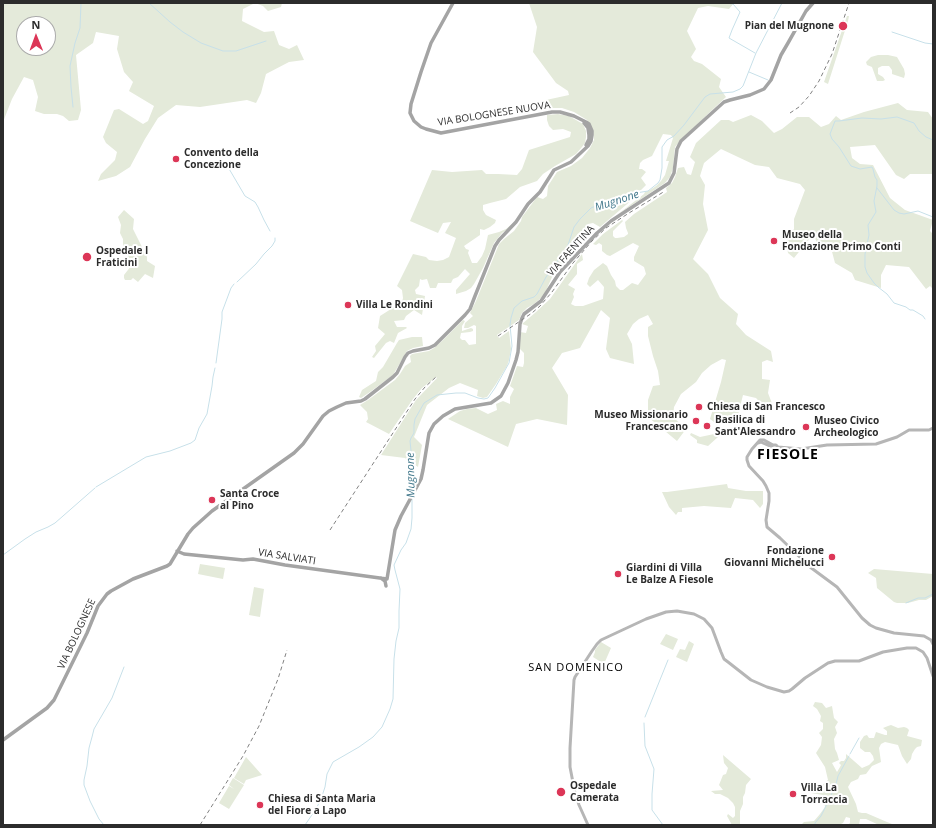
<!DOCTYPE html>
<style>
body{margin:0}
#map{position:relative;width:936px;height:828px;overflow:hidden;background:#fff;font-family:"Open Sans",sans-serif}
canvas{display:block}
.frame{position:absolute;inset:0;border:4px solid #2c2c2c;pointer-events:none}
.north{position:absolute;left:16px;top:16px;width:40px;height:40px;box-sizing:border-box;background:#fff;border:1px solid #ababab;border-radius:50%;rotate:359deg;font-size:11px;font-weight:700;line-height:16px;text-align:center;color:#2c2c2c}
.north::after{content:'';display:block;margin:auto;width:14px;height:18px;background:#dc3657;clip-path:polygon(50% 0,100% 100%,50% 72%,0 100%)}
</style>
<div id="map">
<canvas width="936" height="828"></canvas>
<div class="frame"></div>
<div class="north">N</div>
</div>
<script>
const c = document.querySelector('canvas').getContext('2d');
c.lineJoin = 'round';
function paint(path, color) { c.fillStyle = color; c.fill(path, 'evenodd'); }
const toPath = rows => new Path2D(rows.map(r => 'M' + r).join(''));
function stroke(path, color, width, dash) { c.strokeStyle = color; c.lineWidth = width; c.lineCap = dash ? 'butt' : 'round'; c.setLineDash(dash || []); c.stroke(path); }
function write(font, color, halo, rows, align = 'center') {
  c.font = font + ' "Open Sans",sans-serif'; c.lineWidth = 4; c.setLineDash([]); c.textBaseline = 'middle'; c.strokeStyle = halo; c.fillStyle = color; for (const [text, x, y, turn = 0] of rows) {
    c.save(); c.translate(x, y); c.rotate((+turn || 0) * Math.PI / 180); c.textAlign = isNaN(turn) ? turn : align; if (halo) c.strokeText(text, 0, 0); c.fillText(text, 0, 0); c.restore();
  }
}
const green = toPath([
 [3,3,282,3,281,7,268,11,263,6,255,3,243,9,242,21,264,32,274,31,279,45,289,49,297,45,304,60,289,62,266,74,261,93,256,103,247,100,200,107,176,105,158,118,145,139,130,167,116,176,98,181,101,174,115,160,117,152,106,143,103,137,114,110,119,109,143,124,148,121,154,106,129,91,133,82,124,72,117,49,119,36,96,32,93,43,76,55,81,110,78,120,69,121,63,116,57,114,44,114,35,111,38,97,33,80,24,77,12,99,3,122],
 [24,24,48,24,48,48,24,48],
 [529,3,734,3,729,9,708,6,698,8,687,31,696,49,691,57,694,61,702,64,721,79,719,87,726,97,710,112,680,141,675,147,673,168,670,177,665,183,617,215,644,194,645,192,650,190,656,186,661,181,665,175,669,161,666,161,673,138,671,135,663,134,652,156,643,160,640,163,639,169,642,169,646,172,641,178,646,185,641,190,637,191,631,194,633,199,600,227,593,223,588,224,583,235,575,247,572,247,568,251,565,262,552,277,545,293,541,298,534,304,527,308,522,313,519,320,497,335,499,338,509,331,511,349,509,360,507,366,496,384,487,397,483,398,477,396,478,390,460,383,449,388,427,405,414,437,422,445,418,467,405,458,381,455,416,400,437,378,436,377,422,388,413,399,389,434,366,422,368,419,367,412,360,405,368,400,395,380,400,374,405,366,411,362,410,356,412,354,429,351,434,348,442,341,463,320,465,321,462,326,462,331,471,328,473,329,473,331,470,332,461,333,460,338,462,340,465,340,469,345,476,344,476,326,474,325,468,328,464,328,465,323,473,316,470,313,476,301,499,244,504,239,514,231,521,221,522,217,537,197,543,199,547,196,548,186,557,172,571,166,582,158,590,148,594,140,593,130,587,120,574,112,562,108,548,108,546,100,569,95,568,91,556,83,533,52,537,27],
 [847,16,849,16,848,21,828,84,824,82],
 [878,55,888,55,897,57,904,69,905,74,904,78,892,74,892,70,889,66,882,66,878,68,878,74,883,77,885,80,883,81,877,81,872,67,867,65,866,62,871,57],
 [898,103,907,110,928,112,933,119,933,174,910,174,904,179,896,175,875,145,850,147,852,158,860,164,873,165,890,198,905,210,933,220,930,231,933,234,933,289,930,286,926,289,909,267,886,265,881,275,881,288,855,280,852,273,835,263,831,248,817,243,815,238,811,237,794,258,788,253,786,241,794,229,794,219,805,190,800,184,777,178,769,167,755,165,721,149,704,163,700,176,705,185,703,204,708,230,693,259,708,274,720,298,738,314,736,324,746,335,771,351,773,362,767,360,762,362,762,379,770,380,768,393,773,406,767,410,756,398,743,395,737,419,731,422,714,422,710,419,721,382,726,360,722,359,711,365,702,373,696,382,681,394,674,407,673,417,686,429,677,441,648,417,648,400,653,386,660,385,658,371,653,356,648,336,648,327,653,324,648,315,639,319,633,324,627,334,632,344,634,364,610,358,606,349,610,318,601,310,580,348,562,353,552,368,568,395,567,425,537,419,516,424,508,447,448,419,460,411,467,409,476,408,488,414,497,410,496,404,503,401,510,404,510,397,514,389,510,386,517,366,523,367,524,363,524,353,520,349,520,332,526,333,528,326,522,324,536,312,550,299,582,254,583,260,577,264,577,274,568,285,575,289,573,294,574,297,571,304,575,306,583,306,603,299,604,287,598,280,590,287,587,284,589,278,594,270,603,263,607,266,611,275,615,281,616,286,620,290,623,290,632,283,638,285,646,274,644,267,634,261,634,257,639,246,633,243,610,256,607,255,602,251,602,245,599,243,596,245,593,244,603,234,622,220,623,221,613,231,613,236,615,238,617,238,624,237,628,234,628,233,626,228,625,222,634,214,667,192,666,188,672,183,675,177,678,168,684,167,687,174,691,175,695,162,690,157,696,143,721,120,729,120,733,122,751,115,762,121,774,133,782,129,797,117,809,117,821,127,829,124,836,116,841,120,864,112],
 [558,114,569,116,583,124,586,131,586,137,585,143,582,147,576,154,555,166,543,174,537,181,520,187,506,199,490,203,483,205,483,210,486,215,496,220,495,223,490,227,484,230,480,229,480,235,464,246,466,249,469,250,468,253,472,263,477,263,482,256,485,249,488,235,499,232,506,229,513,223,508,229,502,233,494,243,483,268,474,284,471,288,466,291,456,294,456,290,470,274,465,269,458,277,453,279,451,283,438,283,436,288,430,288,427,279,422,280,420,279,419,286,415,290,416,294,425,296,422,315,414,310,406,316,404,320,394,321,397,327,406,327,407,328,398,333,394,343,390,341,386,343,374,358,372,357,376,351,375,346,385,334,378,328,380,316,402,302,403,298,402,290,397,286,413,254,426,257,429,260,437,261,443,260,449,257,456,238,445,233,451,222,443,223,438,233,410,221,432,170,452,172,482,170,486,174,498,174,517,175,522,169,529,150,570,137,571,132,563,129,553,130,549,126,547,120,547,115],
 [124,210,134,219,133,229,147,257,147,261,155,266,153,278,145,274,138,282,133,278,131,280,125,280,124,278,124,275,131,266,131,262,123,245,123,239,120,233,121,225,118,217],
 [412,337,422,337,423,346,413,348,407,351,393,375,370,392,361,398,359,397,362,390,376,381,378,372,383,367,397,343,399,340],
 [691,433,700,437,719,433,718,437,708,446,697,443,697,440,690,435],
 [727,484,728,488,746,491,763,491,763,504,760,508,753,500,735,498,731,508,704,506,682,508,682,512,678,512,676,515,669,507,662,492,667,492],
 [200,564,225,568,223,579,198,574],
 [874,569,933,574,933,596,926,600,919,600,908,603,897,603,894,602,877,588,876,578,868,573],
 [254,587,264,589,260,617,249,615],
 [666,634,678,639,673,650,660,644],
 [689,641,694,644,687,662,676,657,680,649,685,650],
 [601,642,611,648,604,664,593,657,595,652,595,650],
 [815,702,822,703,826,708,832,706,834,718,838,722,835,727,837,733,834,739,835,749,837,753,839,760,832,763,837,772,840,767,841,765,839,763,841,761,844,761,846,758,846,754,862,768,869,765,874,760,873,756,870,752,865,752,860,748,860,742,864,736,867,735,869,738,874,738,876,732,885,735,887,735,887,731,883,728,888,726,891,725,898,728,904,727,907,728,909,730,907,736,922,740,921,746,917,747,915,749,912,754,911,759,907,764,902,756,898,745,885,742,881,744,879,748,881,762,872,766,866,774,860,775,858,779,851,782,848,787,856,804,858,812,862,813,866,813,887,822,892,824,892,825,879,825,866,819,860,819,859,825,848,825,850,823,850,818,846,817,843,823,839,825,801,825,804,822,814,821,820,814,825,807,824,802,823,795,811,793,809,788,819,788,828,780,825,767,816,753,821,745,822,737,819,733,823,729,823,723,820,721,821,716,817,709,813,706],
 [723,755,751,779,746,785,745,793,743,797,743,804,740,811,740,825,732,825,727,816,728,814,733,818,735,816,735,807,733,803,728,798,720,794,715,794,711,791,723,790,719,785,723,775,726,774,728,768,724,763],
 [246,757,262,775,246,780,244,784,234,778],
 [233,778,244,785,229,809,219,803,229,786,234,789,229,785]
]);
const stream = toPath([
 [149,3,170,22,183,32,201,43,223,51,236,51,266,41],
 [726,3,733,4,740,12,732,30,729,38,755,53],
 [892,32,925,43,933,44],
 [749,72,768,80],
 [73,107,71,87,70,66,75,43,80,28,81,3],
 [228,167,245,196,255,202,258,207,264,220,270,231],
 [877,188,894,210,899,213,904,214,918,211,933,217],
 [237,282,256,264,264,254,272,246,275,241,275,238],
 [925,319,923,316,913,310,910,310,906,307,894,303,887,294,878,287,874,283,867,273,865,267,865,254,869,235,868,225,876,212,874,201,877,186,877,180,875,177,873,169,872,167,860,169,851,166,839,147,832,139,830,134,835,121,839,121,862,118,881,119,897,117,914,123,919,131,926,137,933,140],
 [216,363,222,319,222,312,231,288,234,284],
 [96,487,146,457,170,451,191,443,195,440,199,428,207,414,212,386,213,377,215,368],
 [412,491,412,460,410,441,411,438,414,433,414,425,415,419,424,403,437,395,456,393,465,393,478,398,484,399,488,398,495,388,509,363,512,346,510,325,511,318,514,308,522,301,534,297,537,294,546,277,565,251,568,245,574,227,580,219,591,208,598,205,617,202,636,193,648,191,658,183,660,180,662,168,662,147,667,140,674,136,684,125,705,97,710,94,733,92,740,89,743,86,756,53,782,3],
 [3,555,25,539,36,532,48,527,55,523,95,488],
 [906,603,918,598,925,598,933,594],
 [645,717,668,660],
 [644,723,645,746,654,769,652,794,652,810,663,825],
 [850,754,859,738],
 [104,825,99,819,90,801,84,785,84,780,87,766,89,748,92,737,94,729,112,698,124,667],
 [305,825,316,809,321,799,325,787,327,774,333,762,359,747,373,737,382,727,390,709,393,699,394,659,396,641,399,628,399,611,400,589,395,570,394,565,401,550,406,543,411,529,412,518,412,498],
 [815,825,815,823,821,816,828,802,836,784,838,776,849,756]
]);
const secondary = toPath([
 [758,443,761,442,763,443,772,447,772,449,775,451,777,450,778,447,801,449,827,445,876,444,897,437,909,430,929,430,933,428],
 [778,447,776,445,773,445,764,440,760,440,752,449,747,457,747,460,749,466,763,481,766,486,769,493,769,501,766,520,767,527,780,538,810,567,837,587,862,618,870,625,876,628,894,633,924,636,931,640,933,644],
 [588,825,579,805,575,793,570,767,570,748,574,680,575,677,592,651,597,644,601,640,646,619,666,612,677,611,694,614,704,619,712,628,721,652,724,659,728,662,751,680,767,687,784,692,789,691,792,689,805,678,828,663,835,661,859,661,883,652,907,648,916,648,923,652,927,658,933,676]
]);
const primary = toPath([
 [584,123,588,128,589,135,589,139,586,145],
 [177,551,184,554,243,560,253,559,285,565,387,579,395,530,401,516,421,479,423,470,429,433,434,424,443,416,455,409,491,403,501,396,508,383,516,360,518,352,520,324,522,318,524,314,541,301,560,272,597,233,611,221,669,183,674,173,677,149,681,141,724,102,730,100,750,95,764,89,771,80,781,55,788,43,806,11,813,3],
 [381,578,385,581,386,586],
 [3,740,47,708,54,700,87,633,98,606,107,594,111,591,133,579,167,566,170,564,188,534,193,528,212,511,294,453,303,444,323,416,329,411,337,407,346,403,361,401,365,399,393,377,397,373,405,357,408,353,413,351,429,348,435,345,465,315,470,309,475,296,495,246,499,240,516,222,528,204,540,192,554,170,571,162,588,146,591,141,592,135,592,131,589,124,586,122,574,116,560,112,552,112,441,133,426,129,421,127,414,121,410,113,411,104,421,72,431,43,453,3]
]);
const rail = toPath([
 [790,113,799,107,809,96,819,81,832,54,849,3],
 [498,336,532,313,540,306,552,292,573,263,592,241,606,228,629,213,665,191],
 [330,530,415,399,425,387,436,377],
 [200,825,243,756,259,726,278,679,287,650]
]);
const markers = [
 [843,26,5,"#dc3657"],
 [176,159,4,"#dc3657"],
 [774,241,4,"#dc3657"],
 [87,257,5,"#dc3657"],
 [348,305,4,"#dc3657"],
 [699,407,4,"#dc3657"],
 [696,421,4,"#dc3657"],
 [707,426,4,"#dc3657"],
 [806,427,4,"#dc3657"],
 [212,500,4,"#dc3657"],
 [832,557,4,"#dc3657"],
 [618,574,4,"#dc3657"],
 [561,792,5,"#dc3657"],
 [793,794,4,"#dc3657"],
 [260,805,4,"#dc3657"]
];
const poiNames = [
 ["Pian del Mugnone",834,26,"right"],
 ["Convento della",184,153],
 ["Concezione",184,165],
 ["Museo della",782,235],
 ["Fondazione Primo Conti",782,247],
 ["Ospedale I",96,251],
 ["Fraticini",96,263],
 ["Villa Le Rondini",356,305],
 ["Chiesa di San Francesco",707,407],
 ["Museo Missionario",688,415,"right"],
 ["Francescano",688,427,"right"],
 ["Basilica di",715,420],
 ["Sant'Alessandro",715,432],
 ["Museo Civico",814,421],
 ["Archeologico",814,433],
 ["Santa Croce",220,494],
 ["al Pino",220,506],
 ["Fondazione",824,551,"right"],
 ["Giovanni Michelucci",824,563,"right"],
 ["Giardini di Villa",626,568],
 ["Le Balze A Fiesole",626,580],
 ["Ospedale",570,786],
 ["Camerata",570,798],
 ["Villa La",801,788],
 ["Torraccia",801,800],
 ["Chiesa di Santa Maria",268,799],
 ["del Fiore a Lapo",268,811]
];
const streetNames = [
 ["VIA BOLOGNESE NUOVA",494,114,-9],
 ["VIA FAENTINA",571,251,-48],
 ["VIA SALVIATI",287,557,9],
 ["VIA BOLOGNESE",77,634,-65]
];
const waterNames = [
 ["Mugnone",617,201,-18],
 ["Mugnone",411,475,-91]
];
const neighbourhoodNames = [
 ["SAN DOMENICO",576,668]
];
const districtNames = [
 ["FIESOLE",788,455]
];
paint(green, '#e4eada');
stroke(stream, '#c7e0e9', 1);
stroke(secondary, '#b6b6b6', 3);
stroke(primary, '#a4a4a4', 3.5);
stroke(rail, '#818181', 1, [4, 3]);
for (const [x, y, r, color] of markers) { const dot = new Path2D(); dot.arc(x, y, r, 0, 2 * Math.PI); c.fillStyle = color; c.fill(dot); stroke(dot, '#fff', 1.5); }
write('bold 10px', '#2c2c2c', '#fff', poiNames, 'left');
write('10px', '#2c2c2c', '#fff', streetNames);
write('italic 11px', '#3f768a', '#fff', waterNames);
c.letterSpacing = '1px';
write('11px', '#000', '#fff', neighbourhoodNames);
c.letterSpacing = '0px';
c.letterSpacing = '1px';
write('bold 14px', '#000', '#fff', districtNames);
c.letterSpacing = '0px';
</script>
